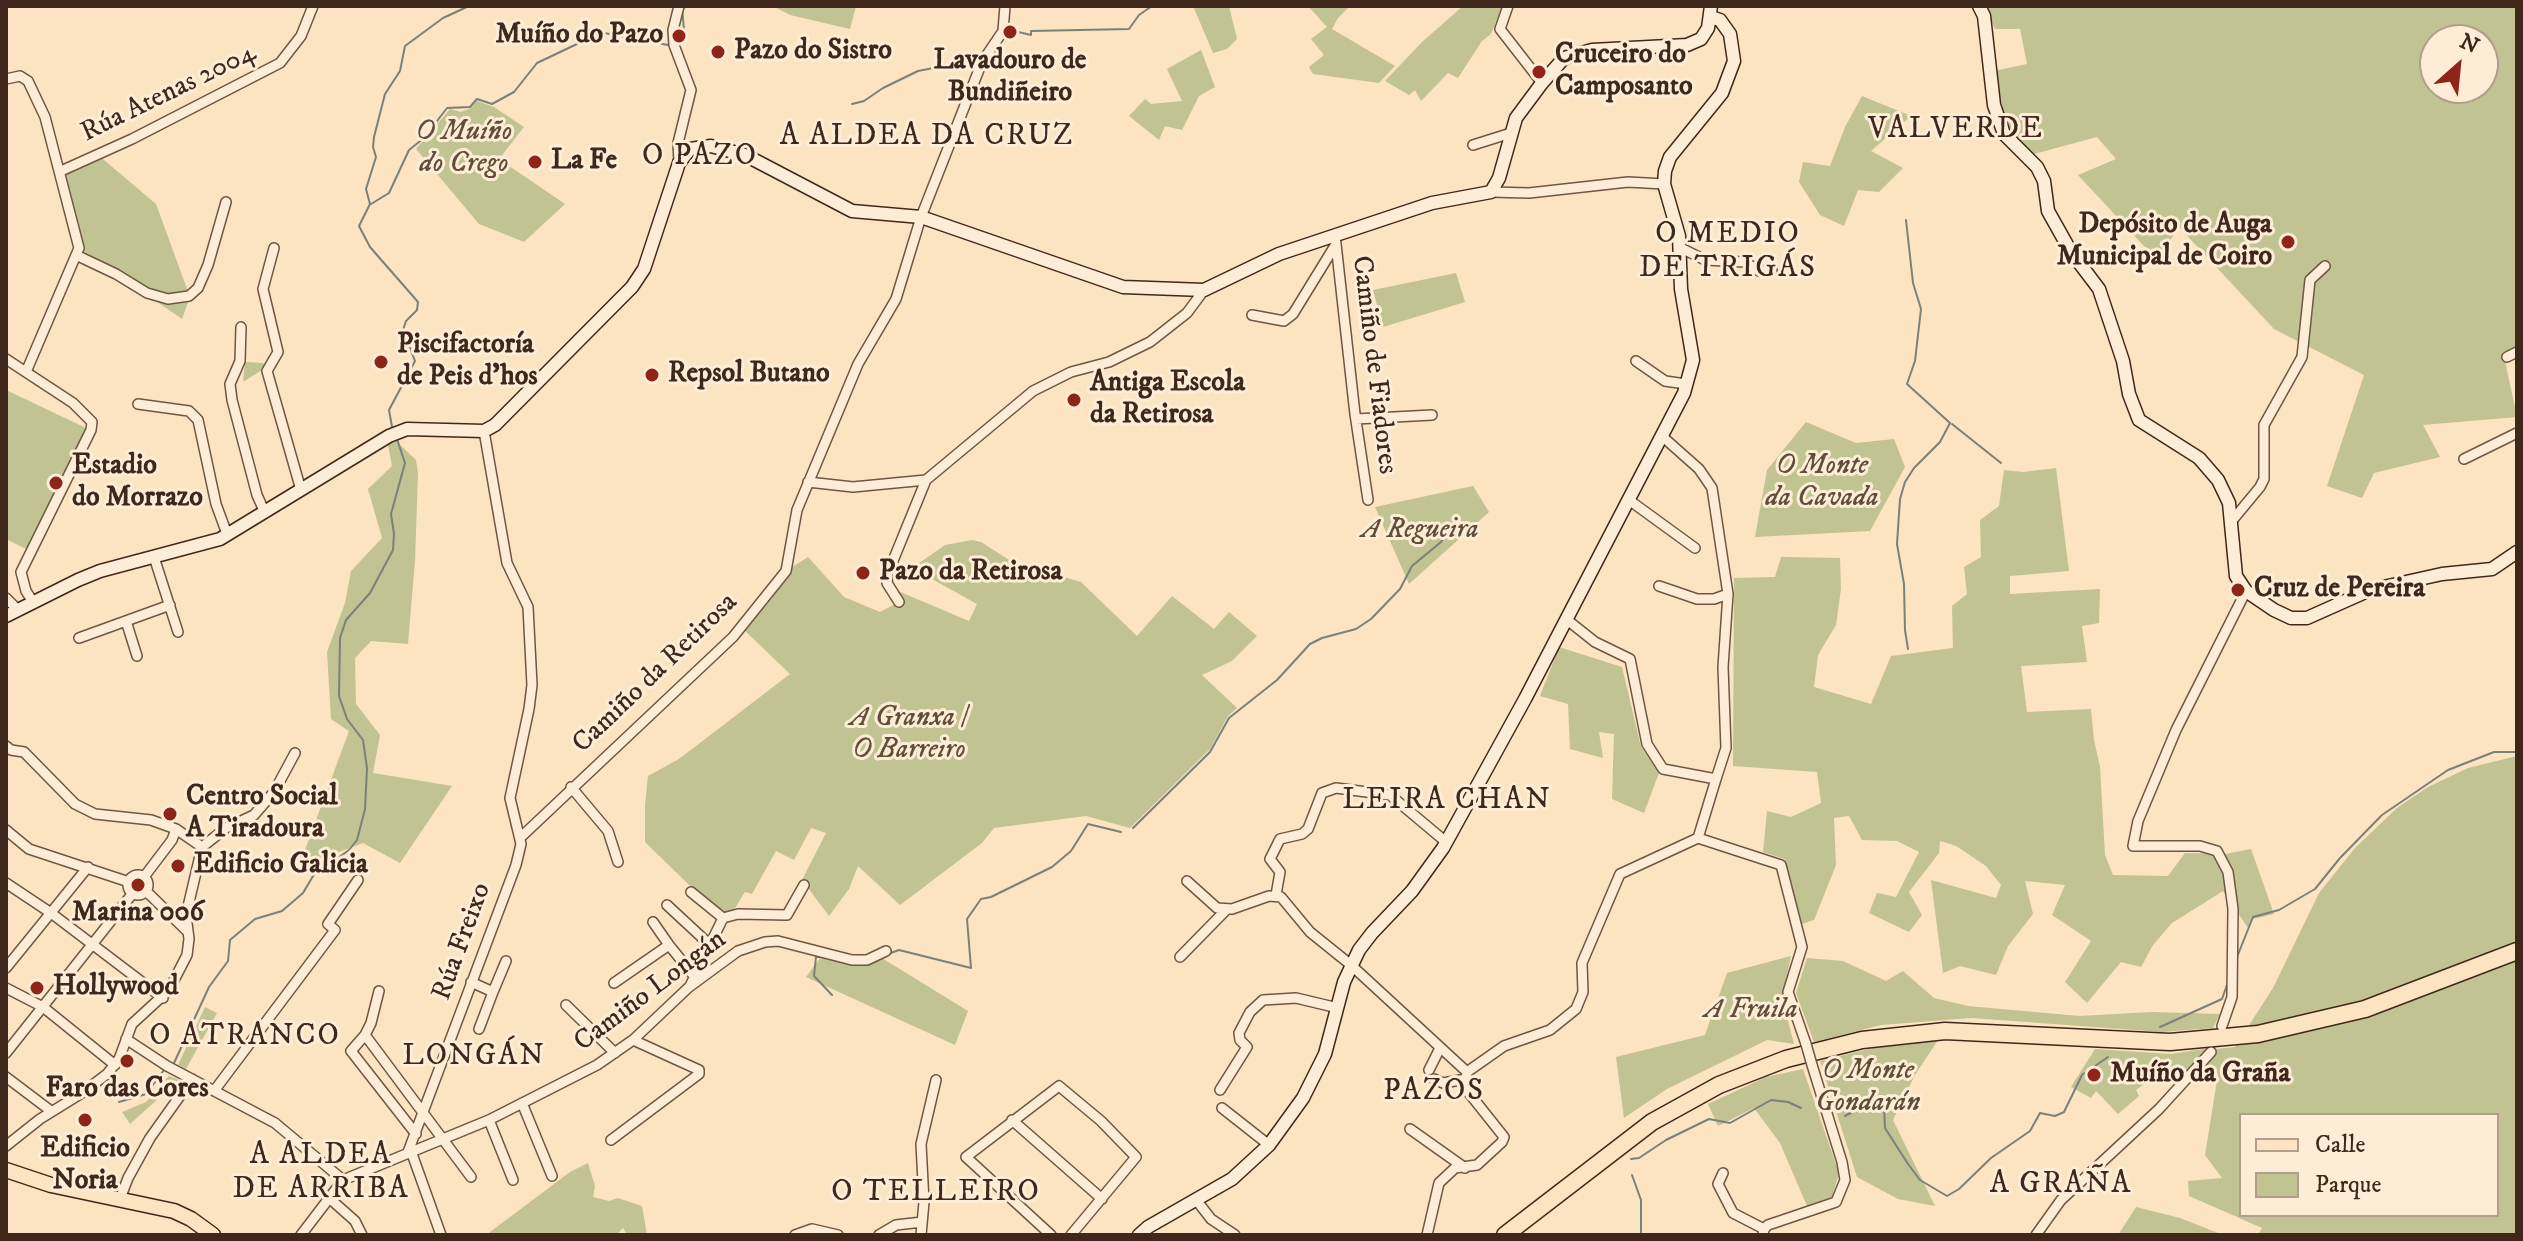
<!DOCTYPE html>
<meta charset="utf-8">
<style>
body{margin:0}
#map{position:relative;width:2523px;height:1241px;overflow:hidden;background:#fce3c1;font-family:"IM FELL DW Pica",serif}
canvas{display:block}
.frame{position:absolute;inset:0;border:8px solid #40271b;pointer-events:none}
.legend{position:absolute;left:2239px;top:1113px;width:260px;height:104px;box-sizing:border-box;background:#fdedd7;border:2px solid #b19e8c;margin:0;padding:10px 14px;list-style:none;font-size:24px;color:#40271b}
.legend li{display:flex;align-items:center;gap:16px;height:40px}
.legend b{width:40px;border:2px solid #b19e8c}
.north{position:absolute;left:2419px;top:24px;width:80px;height:80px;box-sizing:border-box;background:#fdedd7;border:2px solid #b19e8c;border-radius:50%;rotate:27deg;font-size:22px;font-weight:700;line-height:32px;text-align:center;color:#40271b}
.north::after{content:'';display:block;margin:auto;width:28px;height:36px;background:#8f2418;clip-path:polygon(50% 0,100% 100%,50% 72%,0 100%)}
</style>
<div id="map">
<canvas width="2523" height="1241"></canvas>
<div class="frame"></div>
<ul class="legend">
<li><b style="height:10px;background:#fce3c1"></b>Calle</li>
<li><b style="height:22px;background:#c1c392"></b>Parque</li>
</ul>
<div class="north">N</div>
</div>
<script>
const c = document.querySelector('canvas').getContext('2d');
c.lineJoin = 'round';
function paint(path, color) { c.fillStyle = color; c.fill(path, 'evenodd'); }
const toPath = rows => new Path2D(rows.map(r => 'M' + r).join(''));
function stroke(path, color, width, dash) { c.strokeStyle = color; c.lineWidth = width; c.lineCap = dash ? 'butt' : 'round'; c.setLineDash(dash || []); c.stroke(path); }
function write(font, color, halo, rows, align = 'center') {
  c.font = font + ' "IM FELL DW Pica",serif'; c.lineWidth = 6; c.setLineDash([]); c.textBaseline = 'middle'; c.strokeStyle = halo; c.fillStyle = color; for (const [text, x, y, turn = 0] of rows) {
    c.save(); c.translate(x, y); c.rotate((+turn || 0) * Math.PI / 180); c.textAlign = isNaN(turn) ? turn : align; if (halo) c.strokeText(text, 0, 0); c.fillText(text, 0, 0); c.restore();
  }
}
const green = toPath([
 [773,6,856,6,850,29,790,15],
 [1193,6,1229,6,1237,39,1227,49,1213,53],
 [1308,6,1350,6,1338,18,1332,29,1395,66,1379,83,1313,74,1309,67,1324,55,1311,39,1327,27],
 [1463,6,1502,6,1491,34,1482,41,1458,78,1448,73,1421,101,1415,90,1409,95,1385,81,1422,42],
 [1985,6,2517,6,2517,348,2504,356,2517,417,2423,425,2440,457,2374,473,2362,498,2327,486,2364,375,2274,329,2179,227,2157,260,2078,175,2116,159,2097,137,2030,155,2007,126,1994,71,2027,64,2020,29,1995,29],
 [2435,40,2483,40,2483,88,2435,88],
 [1201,50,1215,87,1199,96,1182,130,1165,126,1159,140,1129,116,1145,99,1151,104,1182,101,1167,69],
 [1862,96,1911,116,1871,151,1903,168,1879,192,1858,190,1844,226,1820,215,1799,182,1803,162,1830,166,1845,127],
 [477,101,494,107,524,127,499,159,565,204,524,242,479,224,416,149,450,109,461,112,471,108],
 [97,154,156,204,190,297,182,319,79,248,61,171],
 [1456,273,1465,302,1383,327,1373,290],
 [245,362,262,363,270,365,243,382],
 [6,390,86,428,26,549,6,539],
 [1806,422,1856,443,1894,439,1905,467,1870,531,1755,537,1767,470],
 [396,441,416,460,418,473,415,561,408,644,371,641,355,658,356,704,380,735,373,773,452,786,400,863,363,843,317,860,302,858,349,731,331,719,327,652,345,603,351,571,382,538,368,489,392,466,388,445],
 [2056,468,2069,571,2010,576,2010,594,2100,589,2099,623,2082,626,2087,662,2021,666,2027,712,2091,709,2094,740,2100,767,2105,855,2113,875,2168,876,2185,853,2225,854,2251,849,2274,914,2253,919,2248,928,2223,891,2172,923,2153,945,2141,967,2121,962,2087,1003,2065,982,2091,941,2052,915,2065,885,2025,881,2033,914,2008,946,1996,975,1960,966,1943,973,1931,880,1996,898,2001,885,1986,866,1956,846,1940,841,1939,853,1909,892,1922,915,1909,932,1869,913,1877,893,1896,897,1919,852,1897,841,1862,840,1849,816,1834,818,1836,865,1814,920,1802,924,1785,859,1763,852,1767,811,1791,817,1821,803,1817,772,1733,766,1734,578,1775,577,1781,557,1840,558,1841,589,1836,625,1818,655,1814,687,1871,704,1891,656,1953,648,1952,606,1967,594,1964,567,1981,557,1980,520,1999,506,2004,470,2023,472],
 [1473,486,1489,512,1409,584,1375,507],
 [972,540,981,542,1014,563,1081,582,1137,636,1172,596,1214,629,1229,612,1257,636,1232,661,1202,675,1237,708,1228,716,1210,749,1130,828,1086,816,994,828,982,843,900,905,858,866,849,889,829,916,802,880,826,833,811,828,794,860,776,851,752,894,745,892,735,908,723,918,645,842,645,805,648,776,679,759,790,674,741,627,786,571,808,557,844,597,880,612,899,602,898,591,969,621,977,604,912,568,945,545],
 [1559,647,1622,667,1641,747,1659,773,1644,813,1612,799,1614,734,1599,732,1603,758,1570,749,1568,704,1540,696],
 [2517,756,2517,1235,2258,1235,2262,1228,2189,1196,2188,1181,2222,1178,2205,1155,2218,1074,2206,1067,2216,1049,2235,1047,2273,988,2319,893,2355,848,2397,808,2428,787,2468,768],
 [2241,1115,2497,1115,2497,1215,2241,1215],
 [824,953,877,955,968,1011,955,1045,806,977],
 [1791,956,1782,998,1794,1044,1767,1040,1667,1089,1624,1118,1616,1057,1705,1035,1727,973],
 [1807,958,1843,961,1886,981,1903,971,1934,998,1968,1006,2079,1016,2152,1012,2220,1014,2213,1028,2162,1032,1972,1018,1881,1025,1814,1042,1796,993],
 [205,1007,217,1013,186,1069,178,1065],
 [1938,1040,1915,1075,1893,1120,1935,1206,1898,1199,1857,1177,1820,1061,1873,1048],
 [2209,1048,2189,1070,2158,1074,2136,1090,2139,1096,2118,1114,2096,1091,2091,1098,2071,1087,2095,1049,2171,1054],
 [1803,1069,1839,1173,1832,1197,1807,1206,1780,1143,1754,1108,1718,1126,1708,1104,1766,1077],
 [169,1076,179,1080,130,1124,122,1112,146,1102],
 [588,1163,595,1186,593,1197,609,1201,618,1198,642,1206,647,1235,627,1235,623,1228,616,1235,486,1235,570,1172],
 [2136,1207,2180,1218,2223,1235,2118,1235]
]);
const stream = toPath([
 [1005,37,1014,31,1031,35,1031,31,1129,29,1139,15,1152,6],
 [679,43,685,41,682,8,690,6],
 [852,104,864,101,883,88,918,71,954,64,974,65],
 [371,204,389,193,409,150,424,138,447,108,470,107,477,99,492,104,514,92,537,63,577,44,586,36,599,32,668,45],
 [1906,220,1913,283,1921,309,1915,361,1907,384,1950,423,1940,442,1914,468,1905,482,1900,499,1897,544,1904,584,1905,630,1908,649],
 [1952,424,2001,463],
 [392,427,389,410,415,361,403,330,406,321,417,310,418,302,370,247,359,226,370,204,366,189,376,157,373,147,374,137,385,94,400,71,405,46,443,18,469,6],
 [1133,828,1210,752,1229,718,1277,680,1310,644,1322,638,1356,629,1371,619,1400,589,1412,566,1441,542,1456,519],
 [888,954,899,950,971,968,967,919,981,899,991,897,1052,867,1071,851,1088,824,1121,832],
 [823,957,816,957,814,976,832,995],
 [2237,957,2253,917,2279,910,2315,889,2340,858,2382,815,2448,770,2494,752,2517,752],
 [2160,1027,2222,999,2228,982],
 [174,1063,209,987,228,961,230,940,255,919,282,911,303,893,319,866,335,860,349,850,357,840,365,809,367,768,363,740,347,719,339,696,340,638,346,620,370,593,393,550,394,534,391,514,405,463,397,439],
 [119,1102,146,1094,164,1070],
 [1845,1116,1865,1105,1884,1106,1885,1128,1908,1164,1920,1180,1947,1196,1959,1189,1991,1158,2030,1131,2040,1113,2055,1116,2064,1112,2082,1075,2108,1057],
 [1631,1159,1639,1158,1666,1140,1709,1119,1730,1123,1771,1100,1788,1102,1801,1108],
 [1632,1175,1641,1200,1641,1235]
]);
const street = toPath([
 [679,6,673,30,674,45,691,90,678,143,679,163],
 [1508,6,1500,29,1542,83],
 [6,79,20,76,28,81,45,117,79,248,26,372],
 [1473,145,1511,133],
 [61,171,132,139,280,63,301,36,313,6],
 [1491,192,1529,193,1628,182,1664,184],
 [1335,235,1355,414,1368,500],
 [1679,247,1705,260,1745,262,1759,271,1772,270],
 [274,248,263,289,278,352,267,371,301,490],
 [76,255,116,274,147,293,168,299,189,296,198,288,208,265,226,202],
 [1252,315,1284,321,1293,314,1336,244],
 [241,327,240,361,230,384,232,400,257,495,265,513],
 [2507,357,2517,352],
 [6,359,73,403,92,422,91,430,21,572,26,591,33,602],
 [1636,361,1665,381,1686,384],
 [138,404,189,411,198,420,216,504,227,534],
 [1356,419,1432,415],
 [1663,437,1699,469,1712,488,1728,594,1723,667,1726,748,1716,779],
 [2464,459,2517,433],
 [808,482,853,487,926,480,1033,391,1071,372,1109,362,1150,342,1187,313,1204,290],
 [1629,500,1695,548],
 [2231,522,2260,487,2264,479,2264,425,2302,357,2310,280,2325,266],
 [154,557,178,632],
 [1659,586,1697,599,1714,599,1728,594],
 [6,598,18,610],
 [899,602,887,583,888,573,926,480],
 [1566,619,1595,642,1630,659,1647,744,1663,769,1716,779,1698,838,1781,865,1802,947,1788,992,1806,1044],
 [126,621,137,656],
 [79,638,170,605],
 [6,746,11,750,24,752,75,804,95,814,151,820,176,829,202,847],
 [571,787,608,831,618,862],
 [6,830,29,849,129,882],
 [521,837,733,637,786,571,797,510,858,364,896,299,921,217,982,62,1003,31,1005,6],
 [202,847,226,828,254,815,274,792,295,753],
 '128 885a10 10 0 1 1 20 0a10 10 0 1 1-20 0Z',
 [144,877,172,840,176,829],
 [1187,881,1217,908,1232,909,1269,896,1281,897,1310,932,1351,965,1467,1072],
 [6,883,51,913,163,998],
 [146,891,188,932],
 [691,892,723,918],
 [1276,895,1280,872,1270,859,1280,839,1302,834,1308,829,1322,793,1336,788,1390,795,1446,842],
 [667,905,709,944],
 [653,922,669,945],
 [1180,957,1227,909],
 [6,968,88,867],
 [471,982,493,992,479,1029],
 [614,983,669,945,694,976],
 [691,984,723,918,738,914,787,915,804,885],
 [6,988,43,1007,115,1065],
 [379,991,371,1023,365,1035,351,1051,416,1134],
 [493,992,506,961],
 [566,1005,615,1053],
 [2222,1026,2232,997,2233,909,2228,872,2217,851,2200,846,2133,846,2138,821,2176,730,2246,591],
 [365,1035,471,1177],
 [126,1039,167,1066,275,1123,343,1180],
 [6,1053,133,893],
 [1429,1070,1440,1048],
 [6,1077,51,1111],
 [1434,1079,1443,1083,1466,1079],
 [1220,1090,1247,1047,1240,1040,1239,1033,1250,1012,1263,1000,1296,998,1338,1008],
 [214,1091,335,930,328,924,358,880],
 [522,1103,552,1176],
 [1222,1108,1269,1145],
 [489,1120,513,1180],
 [1012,1120,1102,1199],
 [1410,1129,1465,1168],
 [611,1140,699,1074,699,1070,633,1040],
 [6,1146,40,1119,82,1093,107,1074,119,1059,132,1024,169,990,187,955,189,939,186,915,202,847],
 [411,1151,441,1235],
 [408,1152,516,865,521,844,510,798,529,709,532,685,528,607,507,563,484,431],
 [1723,1173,1718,1184,1733,1213,1764,1229],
 [328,1197,355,1221,362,1235],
 [120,1199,128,1178,150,1138,192,1079],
 [1197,1201,1211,1219,1235,1235],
 [301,1235,343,1180,489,1120,597,1065,633,1040,689,987,738,951,765,942,778,941,852,960,867,960,886,951],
 [795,1235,812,1229,838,1235],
 [879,1235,896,1225,922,1222],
 [921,1235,924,1202,921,1144,936,1080],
 [1051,1235,966,1157,1059,1086,1101,1121,1136,1157,1071,1235],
 [1427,1235,1439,1183,1455,1168,1477,1165,1502,1142,1504,1137,1465,1088,1467,1072,1504,1046,1550,1030,1576,1009,1583,992,1582,963,1620,874,1698,838],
 [1763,1235,1764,1229,1768,1225,1836,1202,1845,1180,1842,1162,1812,1065],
 [2036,1235,2061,1200,2159,1109,2211,1052]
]);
const secondary = toPath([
 [1979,6,1984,16,1994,105,2004,134,2037,167,2044,181,2048,211,2071,252,2099,289,2123,361,2129,394,2139,420,2199,458,2218,480,2229,503,2236,576,2246,591,2274,610,2291,618,2307,618,2370,590,2442,574,2492,569,2517,552],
 [6,616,78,580,100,571,220,539,389,436,407,429,484,431,495,425,632,287,644,269,679,163,690,149,711,146,745,155,852,211,921,217,1123,287,1204,290,1279,254,1432,203,1491,192,1499,178,1516,118,1542,83,1564,58,1592,50,1687,45,1701,39,1708,28,1711,6],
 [1139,1235,1148,1227,1232,1179,1269,1145,1303,1098,1325,1054,1344,982,1359,950,1372,933,1412,891,1443,848,1525,699,1684,393,1693,360,1681,289,1679,236,1664,184,1665,171,1670,157,1722,93,1734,61,1730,34,1720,20,1711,17]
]);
const primary = toPath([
 [6,1170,51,1185,174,1211,191,1219,213,1235]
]);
const highway = toPath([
 [1505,1235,1652,1122,1719,1085,1786,1059,1862,1040,1945,1031,2170,1042,2258,1034,2365,1009,2517,951]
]);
const streetBridge = toPath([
 [1806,1044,1812,1065]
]);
const markers = [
 [1010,32,8,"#8f2418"],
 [679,36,8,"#8f2418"],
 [718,52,8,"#8f2418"],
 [1539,72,8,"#8f2418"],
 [535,162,8,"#8f2418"],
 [2288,242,8,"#8f2418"],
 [381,362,8,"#8f2418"],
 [652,375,8,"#8f2418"],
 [1074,400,8,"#8f2418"],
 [56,483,8,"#8f2418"],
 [863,573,8,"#8f2418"],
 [2238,590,8,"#8f2418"],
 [170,814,8,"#8f2418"],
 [178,866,8,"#8f2418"],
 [138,885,8,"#8f2418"],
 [37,988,8,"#8f2418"],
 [127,1061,8,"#8f2418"],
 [2094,1075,8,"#8f2418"],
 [85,1120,8,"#8f2418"]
];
const poiNames = [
 ["Muíño do Pazo",663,36,"right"],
 ["Pazo do Sistro",734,52],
 ["Cruceiro do",1555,56],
 ["Camposanto",1555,88],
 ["Lavadouro de",1010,62,"center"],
 ["Bundiñeiro",1010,94,"center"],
 ["La Fe",551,162],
 ["Depósito de Auga",2272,226,"right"],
 ["Municipal de Coiro",2272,258,"right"],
 ["Piscifactoría",397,346],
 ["de Peis d'hos",397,378],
 ["Repsol Butano",668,375],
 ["Antiga Escola",1090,384],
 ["da Retirosa",1090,416],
 ["Estadio",72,467],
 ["do Morrazo",72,499],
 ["Pazo da Retirosa",879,573],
 ["Cruz de Pereira",2254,590],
 ["Centro Social",186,798],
 ["A Tiradoura",186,830],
 ["Edificio Galicia",194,866],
 ["Marina 006",138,914,"center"],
 ["Hollywood",53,988],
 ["Muíño da Graña",2110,1075],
 ["Faro das Cores",127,1090,"center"],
 ["Edificio",85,1150,"center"],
 ["Noria",85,1182,"center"]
];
const streetNames = [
 ["Rúa Atenas 2004",169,94,-26],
 ["Camiño de Fiadores",1373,365,83],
 ["Camiño da Retirosa",656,674,-44],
 ["Rúa Freixo",463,942,-70],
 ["Camiño Longán",651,992,-37]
];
const parkNames = [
 ["O Muíño",464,133],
 ["do Crego",464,165],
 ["O Monte",1822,467],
 ["da Cavada",1822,499],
 ["A Regueira",1420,531],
 ["A Granxa /",909,719],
 ["O Barreiro",909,751],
 ["A Fruila",1751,1011],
 ["O Monte",1868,1072],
 ["Gondarán",1868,1104]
];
const neighbourhoodNames = [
 ["VALVERDE",1956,131],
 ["A ALDEA DA CRUZ",927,138],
 ["O PAZO",700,158],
 ["O MEDIO",1728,236],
 ["DE TRIGÁS",1728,270],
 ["LEIRA CHAN",1447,802],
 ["O ATRANCO",245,1038],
 ["LONGÁN",474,1058],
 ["PAZOS",1434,1093],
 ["A ALDEA",321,1157],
 ["DE ARRIBA",321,1191],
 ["A GRAÑA",2061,1186],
 ["O TELLEIRO",936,1194]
];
paint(green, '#c1c392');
stroke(stream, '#7a817a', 2);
stroke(street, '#6f5644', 12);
stroke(secondary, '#40271b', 15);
stroke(primary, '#40271b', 17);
stroke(highway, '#40271b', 19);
stroke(street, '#fdedd7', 9);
stroke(secondary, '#fdedd7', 12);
stroke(primary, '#fce3c1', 14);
stroke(highway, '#fce3c1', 16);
stroke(streetBridge, '#6f5644', 12, []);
stroke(streetBridge, '#fdedd7', 9);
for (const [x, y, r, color] of markers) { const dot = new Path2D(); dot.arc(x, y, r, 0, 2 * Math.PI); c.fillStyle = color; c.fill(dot); stroke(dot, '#fdedd7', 3); }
write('bold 28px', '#40271b', '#fdedd7', poiNames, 'left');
write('28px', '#40271b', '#fdedd7', streetNames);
write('italic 28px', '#604e39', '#fdedd7', parkNames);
c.letterSpacing = '2px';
write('30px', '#40271b', '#fdedd7', neighbourhoodNames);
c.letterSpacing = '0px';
</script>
